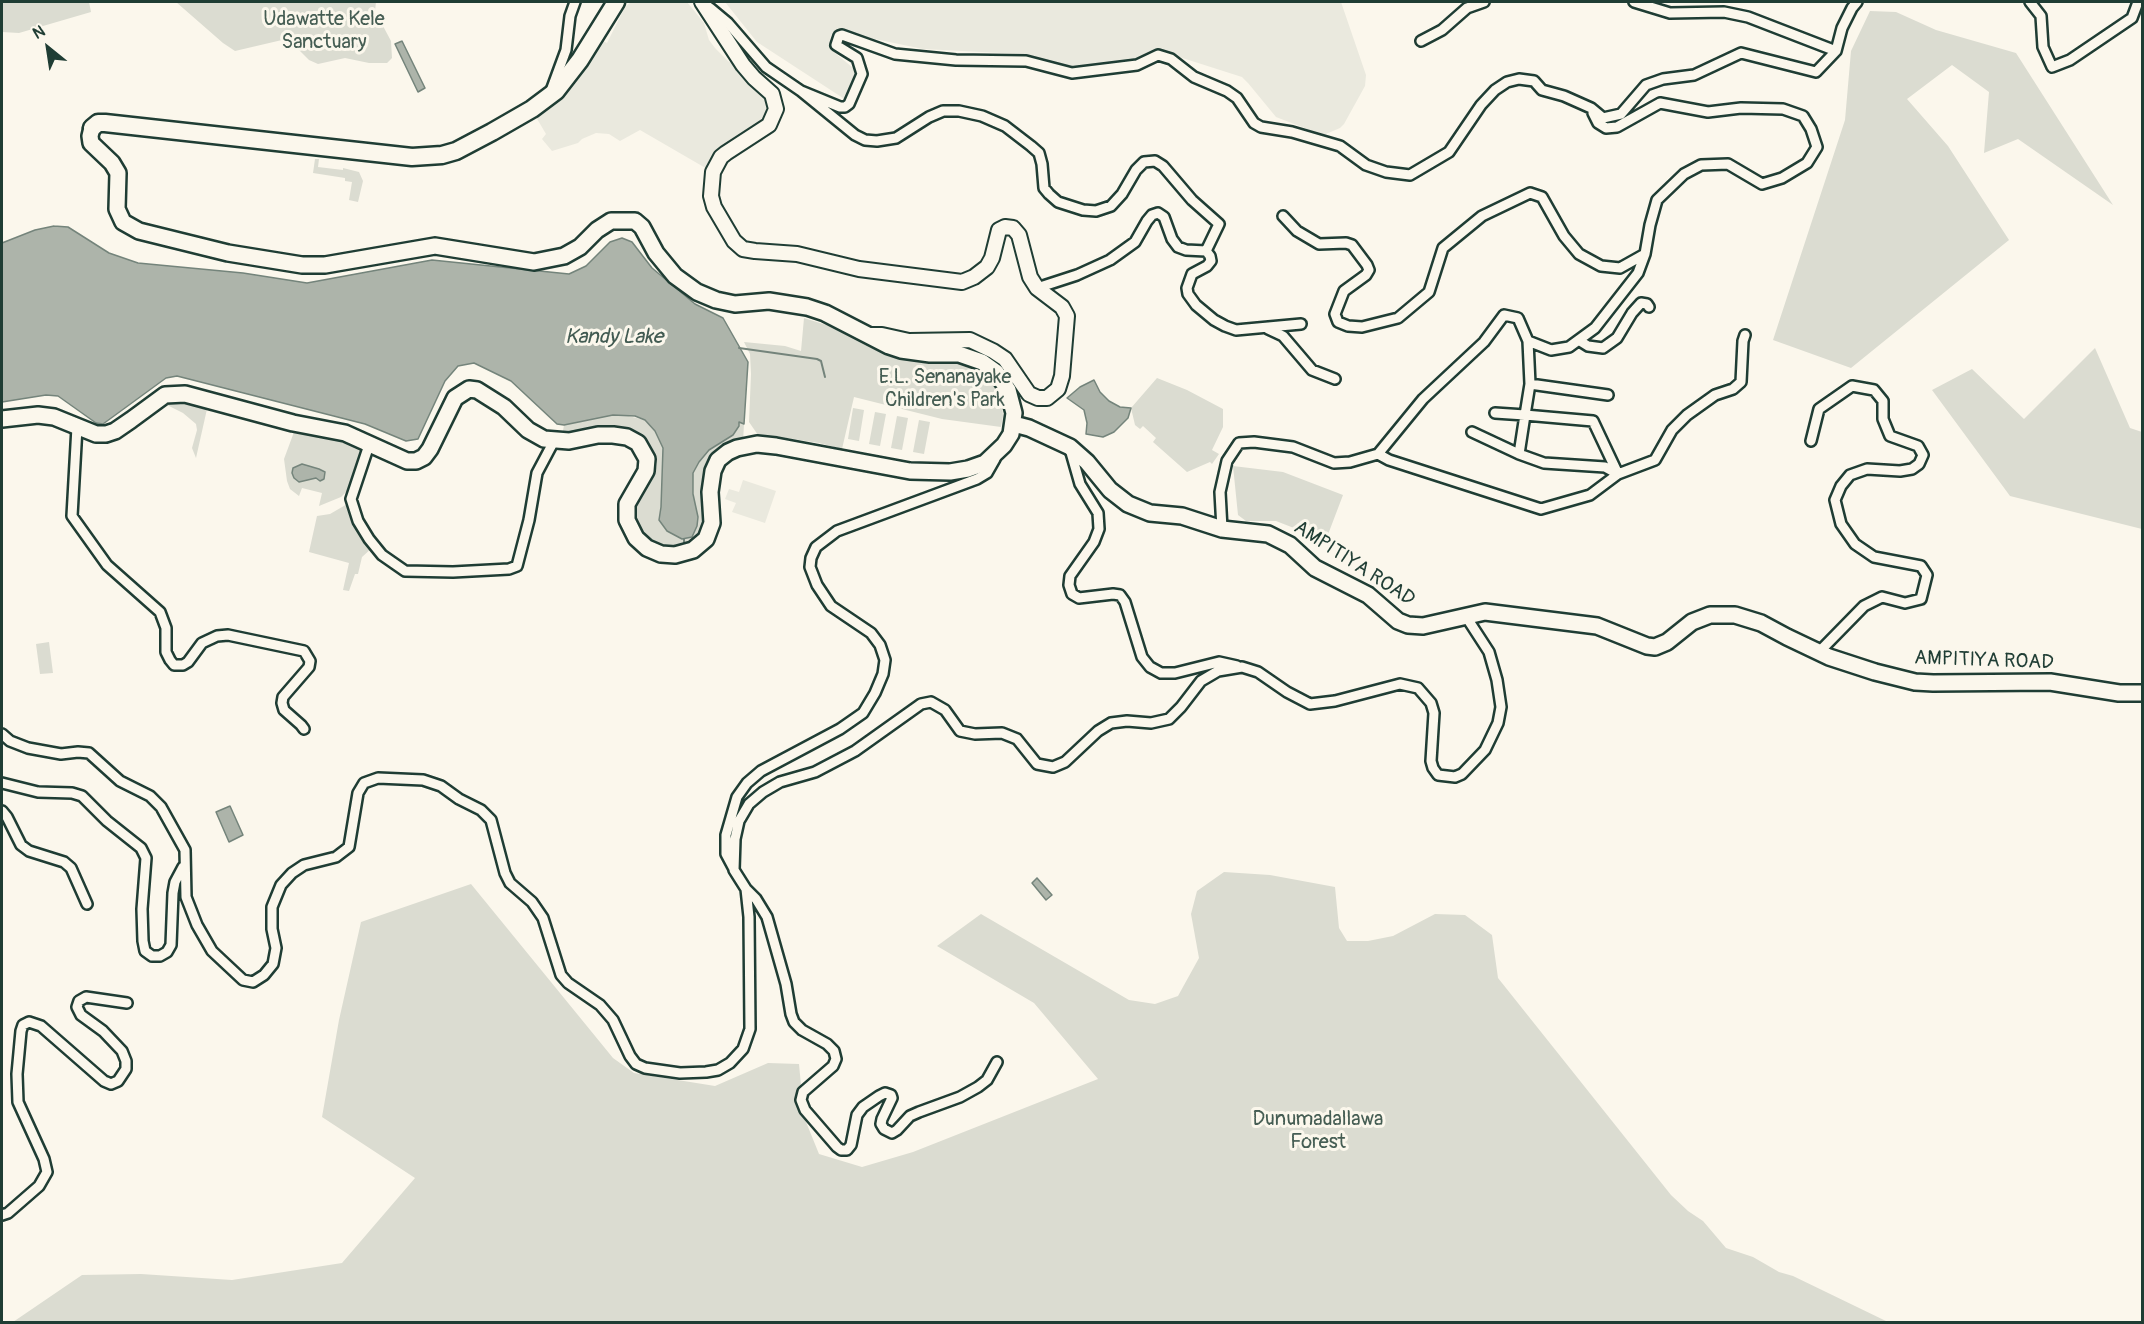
<!DOCTYPE html>
<style>
body{margin:0}
#map{position:relative;width:2144px;height:1324px;overflow:hidden;background:#fbf7ec;font-family:Pangolin,sans-serif}
canvas{display:block}
.frame{position:absolute;inset:0;border:3px solid #1f3d34;pointer-events:none}
.north{position:absolute;left:18px;top:18px;width:60px;height:60px;-webkit-text-stroke:4px #fbf7ec;paint-order:stroke;rotate:330deg;font-size:16px;font-weight:700;line-height:24px;text-align:center;color:#1f3d34}
.north::after{content:'';display:block;margin:auto;width:21px;height:27px;background:#1f3d34;clip-path:polygon(50% 0,100% 100%,50% 72%,0 100%)}
</style>
<div id="map">
<canvas width="2144" height="1324"></canvas>
<div class="frame"></div>
<div class="north">N</div>
</div>
<script>
const c = document.querySelector('canvas').getContext('2d');
c.lineJoin = 'round';
function paint(path, color) { c.fillStyle = color; c.fill(path, 'evenodd'); }
const toPath = rows => new Path2D(rows.map(r => 'M' + r).join(''));
function stroke(path, color, width, dash) { c.strokeStyle = color; c.lineWidth = width; c.lineCap = dash ? 'butt' : 'round'; c.setLineDash(dash || []); c.stroke(path); }
function write(font, color, halo, rows, align = 'center') {
  c.font = font + ' Pangolin,sans-serif'; c.lineWidth = 6; c.setLineDash([]); c.textBaseline = 'middle'; c.strokeStyle = halo; c.fillStyle = color; for (const [text, x, y, turn = 0] of rows) {
    c.save(); c.translate(x, y); c.rotate((+turn || 0) * Math.PI / 180); c.textAlign = isNaN(turn) ? turn : align; if (halo) c.strokeText(text, 0, 0); c.fillText(text, 0, 0); c.restore();
  }
}
const built = toPath([
 [631,2,687,2,704,23,709,40,715,48,728,61,742,72,767,98,770,115,709,170,640,130,620,141,609,134,596,133,582,139,578,143,552,151,542,139,546,134,533,112,599,39,607,43,625,7],
 [725,2,1341,2,1366,75,1365,86,1344,124,1340,128,1326,134,1320,134,1276,117,1248,83,1242,77,1173,55,1076,69,1021,54,923,49,836,31,831,35,829,48,858,72,846,100,757,42],
 [743,480,776,491,765,523,732,512,736,503,725,499,729,489,739,492]
]);
const green = toPath([
 [2,2,89,2,91,12,19,33,2,32],
 [176,2,376,2,375,11,391,41,392,58,387,63,369,63,345,58,318,64,309,60,291,42,282,40,235,51,223,43],
 [1870,11,1896,12,1936,30,2016,53,2113,205,2018,139,1984,153,1989,92,1952,65,1907,99,1948,146,2009,240,1851,368,1773,340,1845,120,1851,51],
 [315,159,319,159,318,167,343,170,343,168,359,172,363,181,358,202,349,200,352,182,345,181,345,178,313,173],
 [804,318,839,329,900,359,922,362,950,360,985,374,994,382,1001,396,1003,416,1001,427,942,419,854,397,842,449,819,443,780,437,758,435,749,422,751,374,750,354,744,342,785,346,801,351],
 [2095,348,2130,428,2142,432,2142,529,2010,496,1932,390,1972,369,2024,419],
 [1157,378,1187,390,1223,409,1223,427,1212,450,1219,454,1212,464,1210,462,1187,472,1153,442,1156,438,1143,426,1140,429,1135,425,1131,408],
 [167,402,188,403,207,409,196,458,192,448,197,430,196,424,183,413,167,405,165,403],
 [853,408,864,410,859,441,848,439],
 [875,412,886,414,880,446,869,444],
 [624,415,645,420,655,431,661,443,663,448,661,507,659,520,667,531,682,539,687,539,694,505,693,473,699,462,709,450,733,435,739,421,744,424,743,442,708,464,705,476,705,531,692,547,663,549,646,541,634,527,634,506,648,486,655,473,657,464,656,457,645,440,562,436,564,425,601,416],
 [897,416,908,418,902,450,891,448],
 [919,420,930,422,924,454,913,452],
 [294,432,359,444,361,450,353,485,341,497,319,506,322,493,302,488,299,496,290,489,287,481,284,459],
 [1233,466,1283,472,1343,495,1324,545,1299,530,1276,521,1246,521,1238,515],
 [349,503,372,548,362,557,358,574,355,574,349,591,343,590,349,563,309,552,317,516,330,514],
 [49,642,53,673,40,674,36,644],
 [1224,872,1270,875,1335,887,1339,928,1347,941,1368,941,1393,936,1435,914,1465,915,1492,935,1498,978,1671,1195,1688,1211,1703,1221,1726,1248,1753,1257,1779,1272,1793,1276,1888,1322,13,1322,82,1275,141,1274,232,1280,342,1263,415,1178,322,1117,339,1020,361,922,471,884,613,1058,634,1073,715,1086,768,1063,799,1064,804,1117,819,1154,862,1167,913,1152,1098,1079,1034,1003,937,946,981,914,1129,1000,1155,1004,1178,996,1199,958,1191,914,1197,891]
]);
const water = toPath([
 [402,41,425,88,418,92,395,44,402,41],
 [54,226,68,227,109,253,138,263,243,273,307,283,432,260,569,274,586,266,610,242,622,238,632,242,652,268,695,304,723,318,748,362,744,424,739,422,739,426,733,435,709,450,699,462,693,473,693,494,698,517,697,526,692,537,682,539,667,531,659,520,661,507,663,448,655,431,645,420,635,416,613,415,564,425,557,424,511,381,474,363,458,366,445,381,418,439,406,441,365,424,177,376,166,378,103,424,96,423,58,396,46,395,2,402,2,243,35,230,54,226],
 [1094,380,1100,392,1109,401,1120,407,1131,408,1128,418,1114,432,1103,437,1086,434,1087,423,1084,410,1067,398,1080,387,1094,380],
 [302,464,319,469,325,472,324,479,320,481,316,478,299,482,294,478,292,473,293,468,302,464],
 [230,806,243,835,229,842,216,812,230,806],
 [1037,878,1052,895,1046,900,1032,883,1037,878]
]);
const stream = toPath([
 [739,348,817,359,821,361,825,377],
 [684,539,684,543]
]);
const street = toPath([
 [1634,2,1670,13,1724,12,1748,17,1836,51],
 [2030,2,2041,16,2043,47,2052,67,2070,60,2132,18,2138,2],
 [710,8,728,23,766,67,801,91,855,135,865,140,877,141,896,138,929,117,943,111,959,111,982,116,1005,126,1031,146,1039,153,1042,164,1044,188,1049,194,1058,202,1083,210,1096,211,1111,206,1122,194,1136,170,1144,162,1155,161,1163,166,1192,200,1219,224,1206,251],
 [1421,41,1442,30,1467,8,1484,2],
 [552,88,566,50,570,16,575,2],
 [801,91,840,107,845,107,849,104,862,74,857,58,836,45,839,36,842,35,895,54,956,60,1026,61,1072,73,1137,65,1158,55,1171,59,1194,77,1227,91,1237,98,1254,123,1261,127,1292,132,1340,146,1366,165,1386,172,1410,175,1449,152,1481,105,1495,90,1507,82,1519,79,1534,81,1542,90,1564,96,1591,108,1603,118,1621,114,1646,85,1663,79,1694,75,1741,53,1816,72,1836,51,1842,28,1852,8,1857,2],
 [1283,216,1297,231,1319,244,1346,243,1352,245,1367,265,1369,270,1366,275,1344,291,1335,314,1338,322,1348,326,1362,327,1398,318,1429,292,1443,248,1482,216,1530,193,1542,197,1564,236,1579,254,1601,266,1620,268,1645,254],
 [1037,288,1077,275,1110,260,1135,242,1147,221,1152,215,1158,213,1164,217,1172,239,1178,247,1186,250,1206,251,1210,256,1211,261,1207,266,1192,274,1187,288,1188,294,1196,305,1214,320,1225,326,1236,330,1301,324],
 [1268,329,1283,336,1312,370,1335,379],
 [1528,341,1551,350,1569,347,1595,328,1638,273,1645,254,1650,225,1657,200,1684,174,1701,165,1728,164,1762,184,1782,178,1807,163,1817,147,1811,129,1803,116,1783,109,1741,108,1708,112,1660,103,1617,127,1606,128,1598,123,1593,113],
 [1580,341,1588,346,1603,348,1617,338,1632,313,1641,303,1647,304,1649,307],
 [1530,384,1608,395],
 [1495,413,1525,415,1519,454],
 [77,427,72,516,107,565,160,612,166,628,166,652,170,660,174,665,183,665,188,662,202,643,217,636,228,635,304,651,310,661,309,667,283,697,282,703,284,710,301,725,304,729],
 [1472,432,1519,454,1544,463,1605,467,1618,474],
 [1811,441,1819,409,1852,386,1874,390,1883,401,1883,419,1890,436,1918,446,1923,455,1919,464,1912,469,1900,471,1867,469,1850,475,1841,486,1835,500,1841,524,1855,544,1874,557,1921,566,1927,575,1921,599,1905,603,1882,597,1864,606,1819,652],
 [369,445,351,499,358,521,369,539,382,555,405,571,453,572,509,569,517,566,529,520,537,473,554,441],
 [1070,449,1080,484,1098,513,1099,529,1094,542,1070,576,1069,585,1072,594,1079,598,1113,594,1120,595,1125,602,1142,657,1150,667,1161,673,1175,673,1219,662,1237,666],
 [1378,454,1389,460,1541,509,1590,495,1618,474,1655,460,1672,430,1687,415,1715,395,1733,389,1741,382,1743,341,1745,335],
 [1222,529,1220,492,1227,461,1239,443,1254,442,1293,447,1334,463,1350,462,1378,454,1423,399,1484,342,1504,315,1518,318,1528,341,1530,384,1525,415,1593,421,1618,474],
 [2,734,10,741,28,748,61,754,78,752,89,753,120,781,150,796,161,807,185,850,186,897,197,925,212,951,243,980,253,982,264,975,273,964,276,948,272,929,272,907,281,885,292,873,304,865,336,857,349,847,358,793,364,783,378,778,423,780,441,786,459,799,481,810,491,820,505,873,510,883,532,902,543,918,561,975,568,983,600,1005,613,1020,630,1056,636,1064,645,1068,680,1073,706,1072,718,1070,730,1063,743,1049,750,1029,749,917,746,889,734,870,735,839,739,821,749,804,763,792,780,782,815,772,855,751,921,704,931,702,945,710,960,731,975,734,1002,733,1017,739,1037,764,1053,767,1065,762,1098,731,1111,723,1127,721,1151,723,1169,719,1181,707,1201,681,1218,671,1242,667,1258,672,1287,692,1310,704,1335,701,1400,684,1418,688,1431,703,1434,713,1431,761,1433,768,1438,775,1455,777,1462,774,1485,750,1498,723,1501,707,1497,680,1489,652,1465,615],
 [2,783,38,792,72,793,82,796,107,821,141,848,146,858,142,909,143,941,145,951,152,956,160,956,167,952,171,945,173,893,175,882,183,867],
 [2,811,7,817,21,845,29,851,64,862,71,868,87,904],
 [734,869,726,854,726,835,737,797,747,783,761,771,840,729,863,713,875,693,883,674,885,660,880,645,871,633,831,606,817,585,810,567,811,558,816,547,837,531,977,479,987,473,995,459],
 [746,889,756,899,767,917,786,984,791,1014,794,1022,802,1030,827,1044,834,1051,836,1059,833,1066,803,1092,801,1100,805,1110,837,1147,841,1150,847,1150,851,1145,857,1115,863,1107,879,1096,885,1093,891,1095,892,1098,882,1119,881,1124,884,1129,892,1133,897,1130,910,1116,919,1112,960,1097,978,1087,987,1080,997,1062],
 [2,1215,8,1213,39,1186,47,1172,44,1159,18,1102,17,1074,21,1031,23,1025,29,1022,41,1026,104,1081,111,1084,118,1081,126,1069,126,1061,122,1051,103,1031,81,1015,77,1007,79,1001,86,997,127,1003]
]);
const secondary = toPath([
 [702,2,743,65,754,78,772,94,776,109,769,125,726,153,721,157,713,172,711,196,714,207,734,241,743,249,755,251,797,254,859,269,962,282,974,277,987,267,992,258,999,230,1005,227,1013,228,1019,235,1030,277,1037,288,1062,307,1067,316,1062,376,1058,389,1047,398,1038,398,1029,394,1005,359,993,351,970,340,909,341,882,335,870,335]
]);
const primary = toPath([
 [2,419,38,415,54,417,96,434,106,434,115,431,131,420,165,395,185,394,293,423,345,433,407,461,416,461,424,457,430,449,455,398,469,389,477,390,504,407,528,430,544,439,569,441,598,435,613,435,627,437,638,443,647,459,646,471,627,504,627,520,636,538,647,548,661,554,675,555,693,550,706,539,712,523,710,492,713,471,718,460,728,452,737,448,757,444,776,446,910,471,950,472,968,469,985,463,1004,445,1011,434,1014,413,1008,390,996,372,982,362,959,354,930,354,901,350,889,346,825,313,807,307,769,301,735,304,716,300,697,292,675,276,656,253,642,227,635,221,611,221,597,230,580,247,564,256,534,262,435,246,325,265,302,265,228,253,139,231,123,222,117,209,118,173,112,163,91,143,90,136,92,128],
 [1014,424,1029,428,1070,447,1087,462,1110,490,1128,504,1150,513,1182,516,1222,529,1268,534,1290,545,1315,568,1368,595,1398,621,1408,625,1423,626,1485,612,1597,626,1647,646,1655,647,1667,642,1692,622,1710,615,1735,615,1761,623,1787,637,1829,657,1875,672,1915,682,1933,683,2050,682,2119,693,2142,693]
]);
const highway = toPath([
 [92,128,98,123,105,123,412,157,442,155,456,151,492,132,532,109,556,91,580,60,616,2]
]);
const parkNames = [
 ["Udawatte Kele",324,20],
 ["Sanctuary",324,43],
 ["E.L. Senanayake",945,378],
 ["Children's Park",945,401],
 ["Dunumadallawa",1318,1120],
 ["Forest",1318,1143]
];
const streetNames = [
 ["AMPITIYA ROAD",1354,564,33],
 ["AMPITIYA ROAD",1984,661,2]
];
const waterNames = [
 ["Kandy Lake",614,338]
];
paint(built, '#eae9de');
paint(green, '#dbdcd1');
paint(water, '#adb4aa');
stroke(water, '#74847b', 1.5);
stroke(stream, '#74847b', 2);
stroke(street, '#1f3d34', 14);
stroke(secondary, '#1f3d34', 18);
stroke(primary, '#1f3d34', 20);
stroke(highway, '#1f3d34', 21);
stroke(street, '#fbf7ec', 9);
stroke(secondary, '#fbf7ec', 14);
stroke(primary, '#fbf7ec', 15);
stroke(highway, '#fbf7ec', 16);
write('20px', '#455d53', '#fbf7ec', parkNames);
write('20px', '#1f3d34', '#fbf7ec', streetNames);
write('italic 21px', '#425b52', '#fbf7ec', waterNames);
</script>
